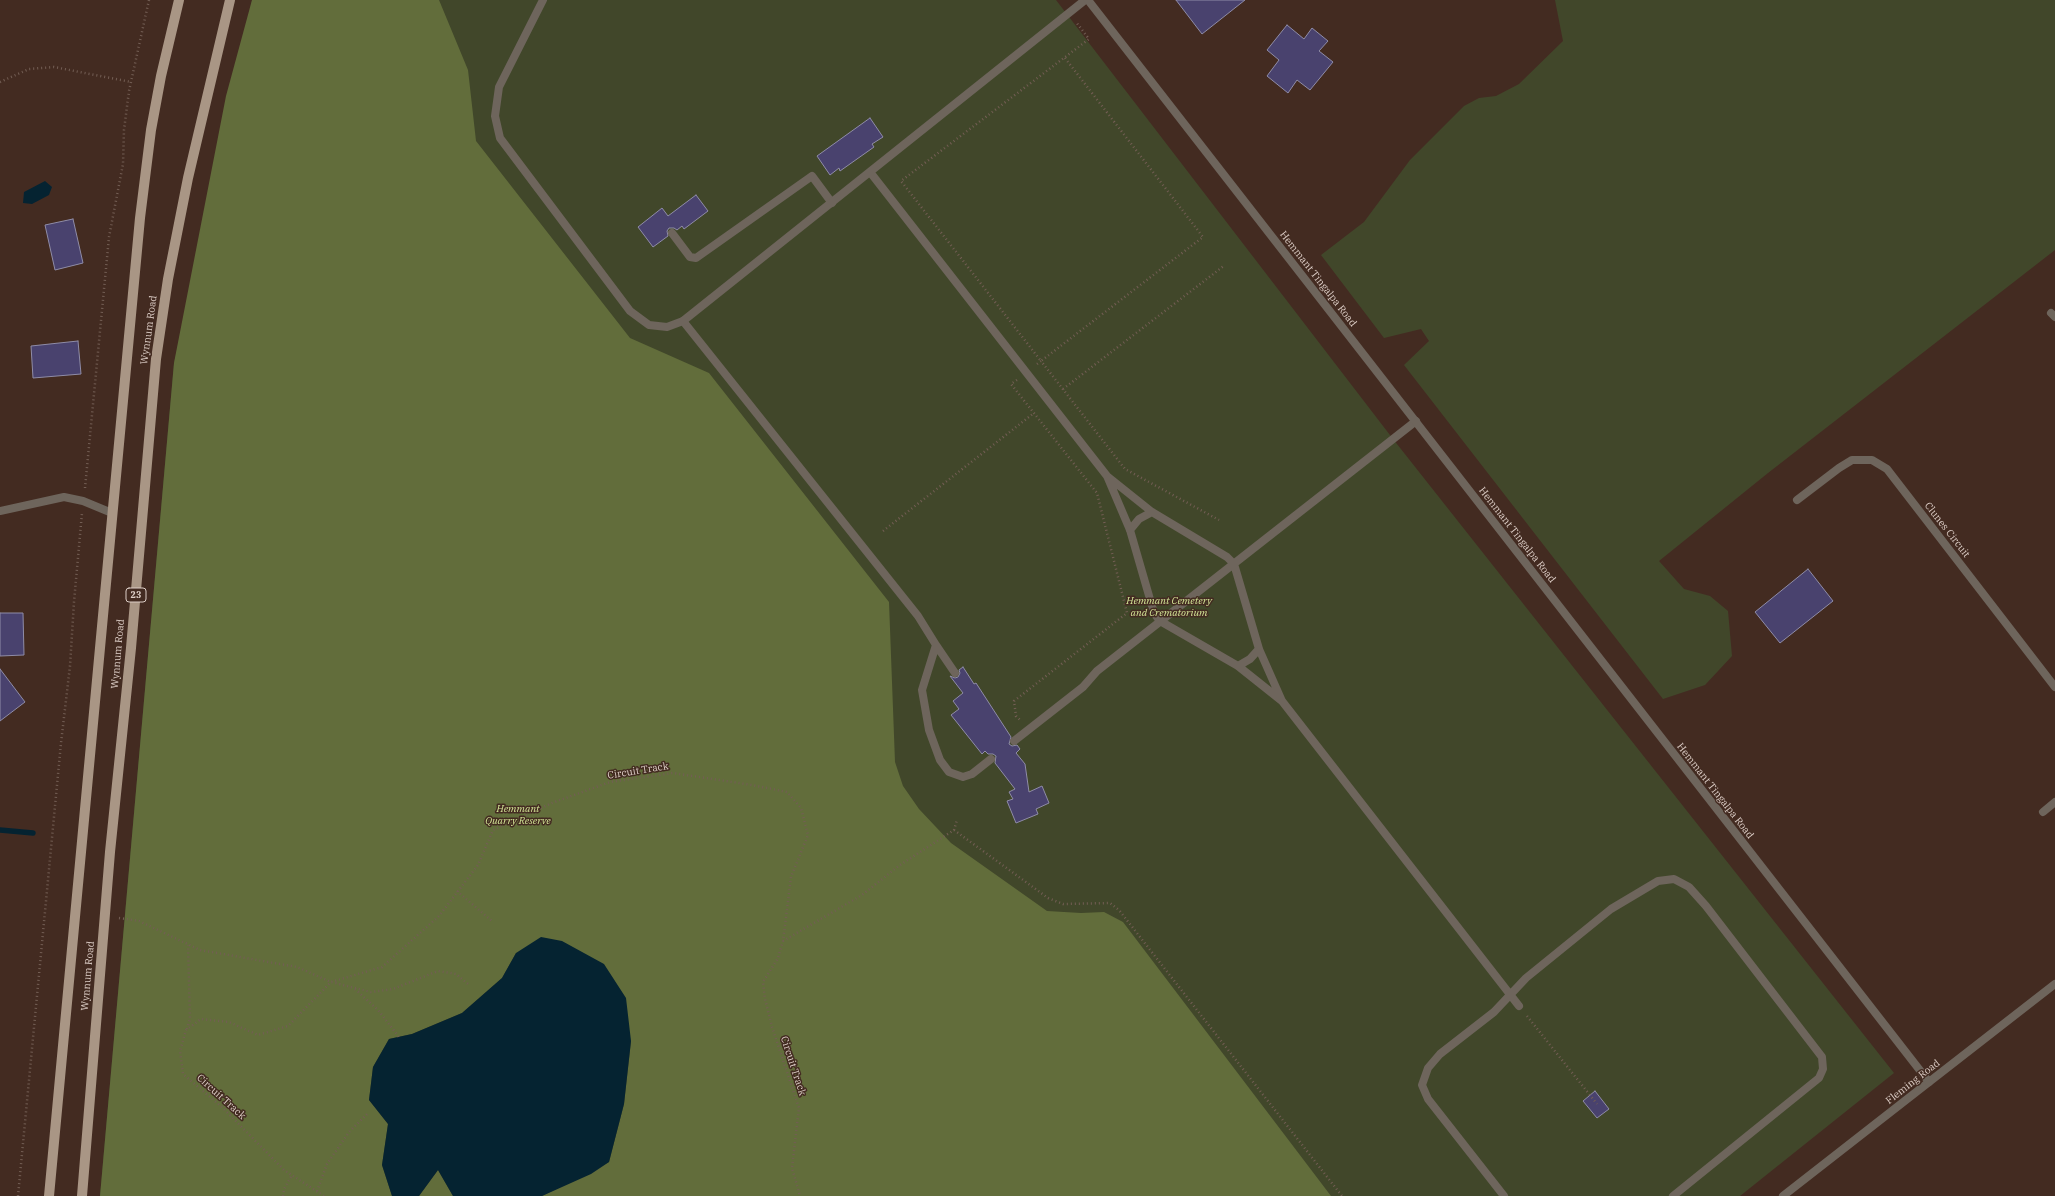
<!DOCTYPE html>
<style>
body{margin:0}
canvas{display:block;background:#432b21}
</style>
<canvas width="2055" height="1196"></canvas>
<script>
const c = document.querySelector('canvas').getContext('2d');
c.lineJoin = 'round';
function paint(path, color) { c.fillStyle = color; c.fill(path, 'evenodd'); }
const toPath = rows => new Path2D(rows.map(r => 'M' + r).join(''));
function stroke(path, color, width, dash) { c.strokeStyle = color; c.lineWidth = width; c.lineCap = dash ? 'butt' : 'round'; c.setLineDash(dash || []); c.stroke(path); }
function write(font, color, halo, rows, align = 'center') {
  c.font = font + ' "IBM Plex Serif",serif'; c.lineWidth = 3; c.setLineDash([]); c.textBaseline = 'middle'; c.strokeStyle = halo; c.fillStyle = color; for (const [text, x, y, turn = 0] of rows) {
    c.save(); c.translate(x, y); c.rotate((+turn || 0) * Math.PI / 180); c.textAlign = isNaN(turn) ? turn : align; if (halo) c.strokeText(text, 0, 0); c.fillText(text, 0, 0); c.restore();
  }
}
const green = toPath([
 [252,0,1056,0,1393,439,1894,1073,1740,1196,100,1196,174,363],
 [1555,0,2055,0,2055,250,1768,473,1659,561,1684,589,1710,596,1728,611,1732,656,1705,685,1663,699,1404,365,1429,341,1421,329,1384,338,1321,255,1364,222,1410,160,1464,106,1479,98,1496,96,1519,84,1563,41]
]);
const forest = toPath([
 [252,0,439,0,468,70,476,141,630,338,709,373,889,602,895,762,903,786,919,809,951,843,1047,911,1081,913,1104,912,1123,922,1331,1196,542,1196,609,1162,624,1104,631,1041,516,953,502,978,462,1013,412,1034,389,1039,373,1067,369,1100,388,1124,382,1165,392,1196,100,1196,174,363,226,96],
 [438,1170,453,1196,419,1196]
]);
const water = toPath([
 [45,181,52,187,49,195,32,204,23,203,24,192],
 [541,937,562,941,604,964,626,998,631,1041,624,1104,609,1162,591,1174,542,1196,453,1196,438,1170,419,1196,392,1196,382,1165,388,1124,369,1100,373,1067,389,1039,412,1034,462,1013,502,978,516,953]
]);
const stream = toPath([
 [0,830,33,833]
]);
const building = toPath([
 [1176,0,1245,0,1202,34,1176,0],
 [1287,25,1304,39,1312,28,1328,41,1319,51,1333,62,1310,90,1297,80,1288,93,1267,76,1279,60,1267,50,1287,25],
 [870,118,883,137,872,144,874,147,840,171,839,168,830,175,817,156,870,118],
 [696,195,708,211,684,229,682,226,677,230,674,228,669,228,667,231,668,236,653,247,638,227,662,208,668,216,696,195],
 [73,219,83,263,55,270,45,225,73,219],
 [78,341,81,374,33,378,31,346,78,341],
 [1808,569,1833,601,1780,643,1755,612,1808,569],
 [0,613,23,613,24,655,0,656,0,613],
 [963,667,974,684,976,683,1011,737,1009,744,1012,746,1017,745,1020,749,1016,753,1025,764,1029,792,1042,786,1049,803,1036,809,1038,814,1016,823,1007,801,1013,799,1009,792,1015,789,995,763,996,756,993,754,988,754,985,751,982,754,951,715,959,709,953,701,963,693,950,676,955,678,958,677,960,673,959,670,963,667],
 [0,669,25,702,0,721,0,669],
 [1595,1091,1609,1109,1597,1118,1583,1101,1595,1091]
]);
const path = toPath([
 [1065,58,1203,237,1041,361,901,181,1089,39,1076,22],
 [0,82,29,69,54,67,131,82],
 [1037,364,1041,361,1125,469,1219,520],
 [1017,380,1011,384,1097,493,1127,613,1014,701,1016,716,1020,720],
 [1063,389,1225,265],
 [85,488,109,237,123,164,124,130,129,91,149,0],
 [883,531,1034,413],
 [954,830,1048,898,1063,904,1110,903,1119,910,1342,1196],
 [457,891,493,922],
 [119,918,139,921,200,950,297,967,331,982,371,992,393,989,438,971,456,974,468,984],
 [783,941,862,895,900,865,954,830,957,820],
 [355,989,378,1010,399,1037],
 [1527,1016,1597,1104],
 [187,1029,190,1019,188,945],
 [317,1191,327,1164,349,1132,367,1114],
 [18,1196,61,743,70,666,74,602,82,513],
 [283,1196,284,1189,292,1175],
 [324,1196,284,1170,223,1108,183,1074,180,1051,186,1030,201,1019,229,1022,258,1035,288,1026,331,982,382,967,439,916,478,865,493,830,552,803,610,782,673,773,752,785,787,792,801,808,808,835,791,877,783,941,778,958,763,982,765,999,772,1027,799,1108,792,1168,800,1196]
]);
const service = toPath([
 [672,233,690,257,696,258,812,176,832,203],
 [683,321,918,616,936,645],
 [0,511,64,497,83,501,112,513],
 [955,673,936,645,922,690,929,730,940,760,949,772,963,777,972,774,991,759]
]);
const minor = toPath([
 [543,0,499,87,495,116,500,138,630,311,649,325,667,327,683,321,1085,0],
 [870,172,1107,476],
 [2051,313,2055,317],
 [1797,500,1839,468,1852,460,1872,460,1887,469,2055,687],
 [1130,530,1139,519,1152,512],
 [1238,666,1250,659,1259,649],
 [1282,701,1238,666,1160,621,1154,613,1130,530,1107,476,1152,512,1227,557,1234,564,1259,649,1282,701,1519,1006],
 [1014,741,1083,687,1097,671,1416,421],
 [2043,812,2055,802],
 [1504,1196,1428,1099,1422,1085,1428,1068,1440,1054,1494,1012,1526,978,1611,909,1658,881,1674,879,1689,887,1706,906,1822,1057,1823,1069,1819,1078,1673,1196],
 [1783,1196,1929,1082]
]);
const tertiary = toPath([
 [1088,0,1929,1082,2055,984]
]);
const primary = toPath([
 [49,1196,140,218,151,130,161,76,179,0],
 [82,1196,110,852,131,648,156,359,168,279,188,178,230,0]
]);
const shields = [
 [136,595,20]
];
const shieldNames = [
 ["23",136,595]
];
const streetNames = [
 ["Hemmant Tingalpa Road",1318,279,52],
 ["Wynnum Road",149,330,-82],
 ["Clunes Circuit",1947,530,52],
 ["Hemmant Tingalpa Road",1517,535,52],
 ["Wynnum Road",118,654,-85],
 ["Circuit Track",638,771,-9],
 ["Hemmant Tingalpa Road",1715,791,52],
 ["Wynnum Road",88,976,-85],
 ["Circuit Track",793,1066,72],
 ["Fleming Road",1913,1082,-38],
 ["Circuit Track",221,1097,42]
];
const parkNames = [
 ["Hemmant Cemetery",1169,601],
 ["and Crematorium",1169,613],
 ["Hemmant",518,809],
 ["Quarry Reserve",518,821]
];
paint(green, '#41472a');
paint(forest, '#626d3b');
paint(water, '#052331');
stroke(stream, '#052331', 5.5);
paint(building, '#49426e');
stroke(building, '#8f8ca7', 1);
stroke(path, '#735e54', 2.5, [1, 3]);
stroke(service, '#6e655c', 8);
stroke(minor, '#6e655c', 8);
stroke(tertiary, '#6e655c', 8);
stroke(primary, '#a99685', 10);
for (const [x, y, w] of shields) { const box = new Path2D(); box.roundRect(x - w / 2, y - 7, w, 14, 3); c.fillStyle = '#432b21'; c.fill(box); stroke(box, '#ddcec7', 1); }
write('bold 9px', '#ddcec7', null, shieldNames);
write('10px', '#ddcec7', '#432b21', streetNames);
write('italic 10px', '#d4e697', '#432b21', parkNames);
</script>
